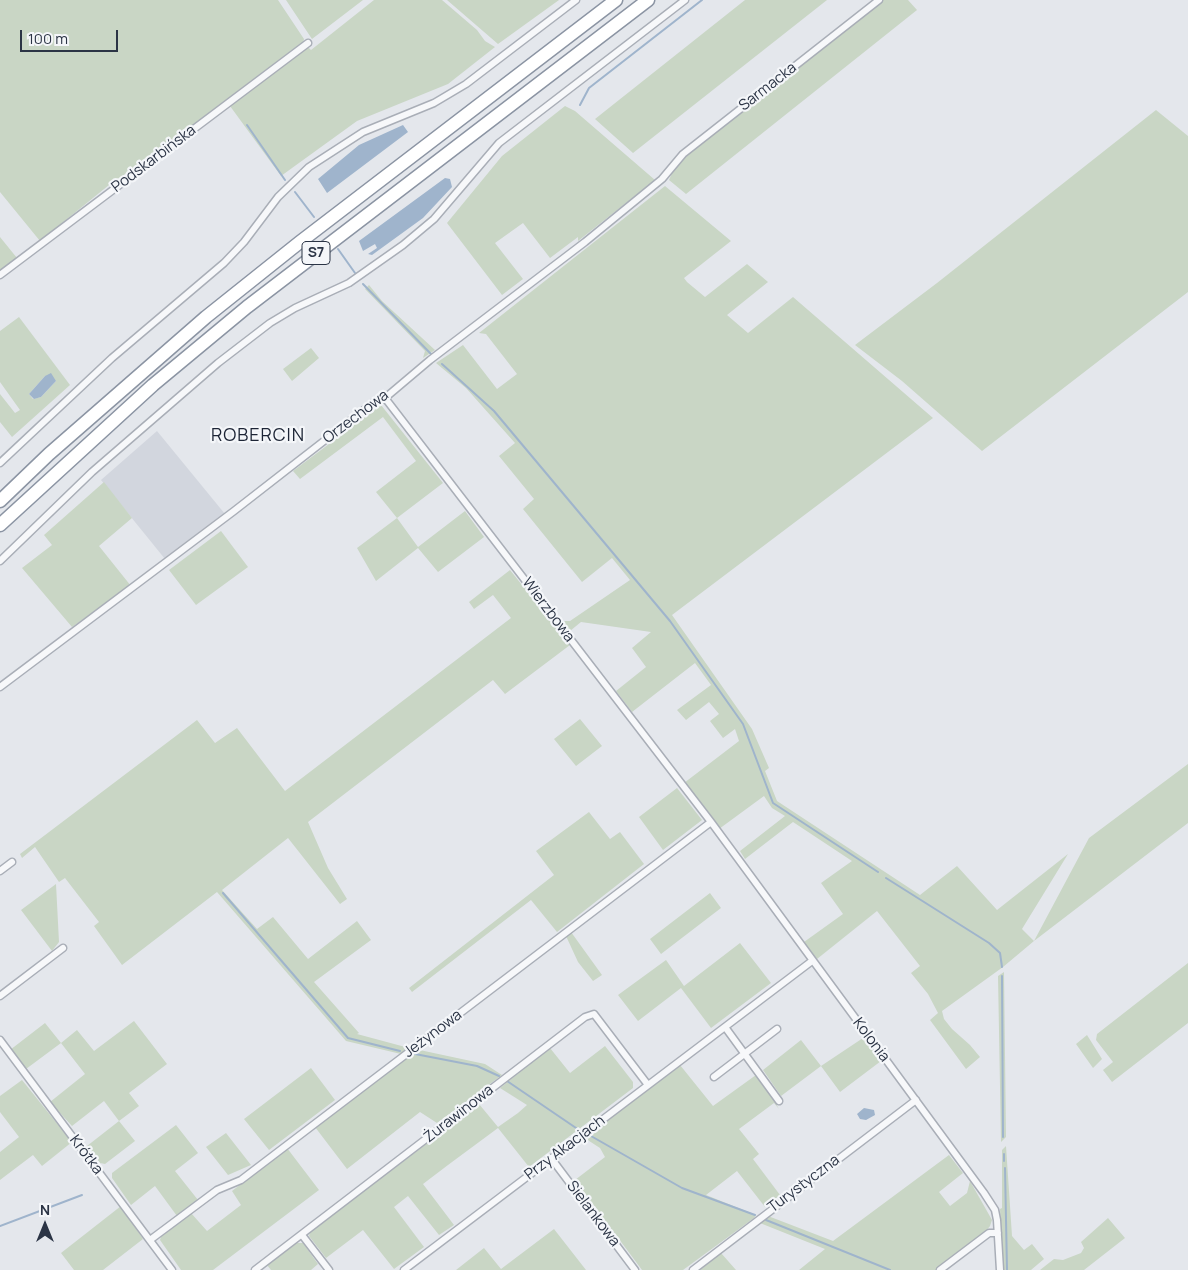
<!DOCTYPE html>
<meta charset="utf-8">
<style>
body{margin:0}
#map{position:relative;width:1188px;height:1270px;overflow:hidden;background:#e4e7ec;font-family:Manrope,sans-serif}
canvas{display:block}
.north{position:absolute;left:20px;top:1200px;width:50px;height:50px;-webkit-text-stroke:4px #f4f6f9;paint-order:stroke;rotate:0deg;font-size:14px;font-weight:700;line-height:20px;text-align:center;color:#2b3445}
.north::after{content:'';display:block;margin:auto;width:18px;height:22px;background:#2b3445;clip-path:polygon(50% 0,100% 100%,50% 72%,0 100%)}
.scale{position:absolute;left:20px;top:30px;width:98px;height:22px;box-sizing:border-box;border:2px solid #2b3445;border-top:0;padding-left:6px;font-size:15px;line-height:18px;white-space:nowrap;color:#2b3445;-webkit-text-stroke:4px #f4f6f9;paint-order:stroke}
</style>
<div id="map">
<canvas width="1188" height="1270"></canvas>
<div class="north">N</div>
<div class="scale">100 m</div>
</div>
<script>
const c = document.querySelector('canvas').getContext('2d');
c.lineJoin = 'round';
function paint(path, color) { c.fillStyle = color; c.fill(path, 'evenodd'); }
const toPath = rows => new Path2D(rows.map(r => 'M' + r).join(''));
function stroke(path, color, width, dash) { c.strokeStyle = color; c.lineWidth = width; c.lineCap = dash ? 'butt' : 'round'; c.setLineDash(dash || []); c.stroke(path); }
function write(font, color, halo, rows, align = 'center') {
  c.font = font + ' Manrope,sans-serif'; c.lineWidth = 4.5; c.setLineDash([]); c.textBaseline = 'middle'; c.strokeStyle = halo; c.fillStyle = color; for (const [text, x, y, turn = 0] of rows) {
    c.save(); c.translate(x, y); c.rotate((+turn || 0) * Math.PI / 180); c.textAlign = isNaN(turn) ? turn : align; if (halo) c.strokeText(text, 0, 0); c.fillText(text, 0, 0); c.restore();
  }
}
const built = toPath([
 [157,431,225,514,165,559,101,480]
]);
const green = toPath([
 [0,0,278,0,304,39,303,44,160,151,109,185,40,241,0,192],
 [286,0,363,0,312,39],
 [374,0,442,0,477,30,485,41,495,47,448,84,357,121,281,176,230,106,308,47,311,50],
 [447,0,559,0,498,44],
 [745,0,827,0,633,153,595,119],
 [883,0,908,0,917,10,686,194,669,180,676,164],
 [565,106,575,111,655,180,578,241,578,237,550,258,523,223,495,243,523,279,502,295,447,223,502,156],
 [1156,110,1188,136,1188,292,982,451,902,381,855,345,937,283],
 [665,186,731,241,684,278,687,282,705,297,747,264,768,282,727,315,748,333,793,297,933,418,672,615,752,729,769,768,765,771,777,801,920,895,957,866,997,910,1068,854,1022,929,1034,941,1089,838,1188,764,1188,823,1034,941,1003,967,942,1011,944,1019,952,1029,970,1045,980,1057,966,1069,930,1020,938,1013,928,994,911,973,920,966,877,911,817,959,804,942,843,914,821,883,852,861,793,822,745,859,740,851,785,816,772,808,764,796,719,829,684,783,739,741,735,729,723,738,710,721,719,714,709,702,686,720,677,710,711,685,695,663,632,712,616,691,646,667,632,648,651,632,581,622,570,631,562,621,570,621,630,580,612,558,582,582,523,509,534,499,499,456,515,443,466,388,436,363,463,345,497,389,517,374,486,334,479,333],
 [0,237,17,258,0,271],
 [369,285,382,301,435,350,423,358,425,351,365,289],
 [19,317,70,385,12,437,0,422,0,394,15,413,20,410,0,382,0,331],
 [45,376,56,381,41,397,33,399,29,394],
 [311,348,319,358,292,381,283,369],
 [381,405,443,483,397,518,418,547,465,511,484,537,438,572,418,548,376,581,357,548,397,518,376,492,416,461,383,417,300,479,293,471],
 [104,482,132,518,99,546,131,586,72,627,22,568,52,545,44,535],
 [221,531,248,567,196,605,169,570],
 [510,570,570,645,505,694,493,680,308,822,328,868,347,899,340,904,288,838,222,890,257,929,273,917,308,959,357,921,371,940,314,982,359,1033,357,1034,409,1048,401,1054,346,1041,217,892,122,965,94,926,99,922,65,878,59,882,35,847,22,858,20,854,197,720,215,743,237,728,285,791,511,618,493,595,474,609,469,602],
 [580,719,602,746,576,766,554,739],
 [677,788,702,820,663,850,639,817],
 [589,812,610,839,620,832,644,864,557,932,531,900,412,992,409,988,554,875,536,851],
 [56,884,59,942,52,951,21,910],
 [710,893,721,908,661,954,650,939],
 [571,932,602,975,593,981,578,962,566,936],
 [740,943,771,983,711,1028,681,988,638,1021,618,995,666,960,684,986],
 [1188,963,1188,1023,1112,1082,1103,1070,1113,1062,1096,1040,1097,1034],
 [1004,972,1006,1137,1001,1142,998,976],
 [134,1021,167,1064,129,1093,139,1106,119,1121,135,1141,105,1164,100,1163,87,1146,119,1121,104,1101,72,1126,50,1102,85,1074,61,1043,26,1069,10,1050,45,1023,61,1043,77,1030,94,1051],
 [1087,1035,1102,1059,1093,1068,1076,1044],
 [863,1038,881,1061,840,1092,821,1066,781,1096,763,1070,801,1040,821,1066],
 [605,1046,633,1082,633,1088,529,1167,498,1128,448,1165,423,1184,454,1225,439,1235,408,1196,394,1207,424,1247,394,1269,363,1230,326,1258,309,1236,310,1232,479,1104,498,1127,518,1113,527,1105,500,1088,550,1048,570,1073],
 [415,1049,485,1064,502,1075,437,1123,420,1112,347,1169,315,1127],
 [680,1065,713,1106,756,1075,767,1089,779,1109,774,1103,739,1129,759,1154,753,1159,780,1195,765,1207,737,1171,706,1195,756,1215,754,1218,683,1270,642,1270,575,1180,605,1157,600,1148,583,1137],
 [311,1068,335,1100,269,1150,244,1119],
 [22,1080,72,1142,42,1166,33,1155,0,1180,0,1152,19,1137,0,1112,0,1096],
 [176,1125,198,1153,175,1171,198,1200,177,1216,155,1186,131,1205,112,1178,112,1173],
 [226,1133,251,1165,228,1175,206,1147],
 [1006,1146,1012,1236,1024,1250,1032,1244,1044,1259,1031,1270,1003,1270,1000,1209,1002,1208,1002,1150],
 [287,1148,319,1190,213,1270,181,1270,160,1240,161,1237,191,1213,207,1231,241,1205,232,1191],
 [949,1155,963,1173,939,1192,950,1206,967,1193,970,1181,992,1220,990,1226,982,1236,936,1270,799,1270,825,1249,760,1223,768,1216,833,1241],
 [121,1206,143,1239,103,1270,74,1270,61,1253],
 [1108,1218,1125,1238,1084,1270,1040,1270,1054,1259,1063,1260,1081,1253,1084,1248,1081,1242],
 [554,1229,586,1270,456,1270,484,1248,501,1269],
 [297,1243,303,1243,318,1264,311,1270,271,1270,267,1265],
 [721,1253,736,1270,700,1270]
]);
const water = toPath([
 [403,125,408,132,327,193,318,179,359,145],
 [445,178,450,179,452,187,423,218,372,255,368,254,377,248,375,244,363,251,359,241],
 [51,373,56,381,41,397,34,399,29,394,45,376],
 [864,1108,874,1110,875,1115,866,1120,860,1119,857,1114]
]);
const stream = toPath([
 [580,105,589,88,702,0],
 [247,125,285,180],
 [295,192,314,217],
 [338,249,355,273],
 [363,284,431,354],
 [442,364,494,411,670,621,743,724,773,803,878,872],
 [886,878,989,943,1000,953,1002,967],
 [223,893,348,1038,400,1051],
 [1002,976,1003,1137],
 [415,1054,477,1066,499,1076],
 [507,1081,579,1130],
 [591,1136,682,1188,755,1215],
 [1004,1154,1004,1161],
 [1005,1168,1007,1270],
 [766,1220,890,1270],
 [0,1226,82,1195]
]);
const minor = toPath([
 [0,275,308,43],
 [385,398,711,822,984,1193,995,1210,997,1220,1000,1270],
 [0,463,112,358,224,263,244,242,278,197,309,167,363,132,434,103,466,84,576,0],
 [0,561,92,472,218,363,270,323,295,308,349,283,403,245,434,219,499,143,685,0],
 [0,687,234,511,374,402,385,398,430,360,585,242,662,179,683,154,879,0],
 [0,871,12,862],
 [0,996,63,948],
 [725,1027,779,1101],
 [0,1040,172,1270],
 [714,1077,777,1029],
 [551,1158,635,1270],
 [302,1235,329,1270],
 [150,1240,217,1190,241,1180,711,822],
 [255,1270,585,1017,594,1014,648,1085],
 [404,1270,812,961],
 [693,1270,916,1100],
 [940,1270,989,1233,998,1233]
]);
const motorway = toPath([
 [0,501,49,454,206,317,300,242,616,0],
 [0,525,153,385,247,307,648,0]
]);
const shields = [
 [316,253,28]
];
const shieldNames = [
 ["S7",316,253]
];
const streetNames = [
 ["Sarmacka",768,87,-38],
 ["Podskarbińska",154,159,-37],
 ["Orzechowa",356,417,-37],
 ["Wierzbowa",548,610,53],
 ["Jeżynowa",433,1034,-37],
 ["Kolonia",871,1040,53],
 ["Żurawinowa",459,1114,-38],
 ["Przy Akacjach",565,1148,-37],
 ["Krótka",86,1155,53],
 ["Turystyczna",804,1184,-37],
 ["Sielankowa",593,1214,53]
];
const quarterNames = [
 ["ROBERCIN",258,436]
];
paint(built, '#d2d6de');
paint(green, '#c9d6c5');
paint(water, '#9fb4cc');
stroke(stream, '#9fb4cc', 2);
stroke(minor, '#a9aeb7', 9);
stroke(motorway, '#8b94a3', 15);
stroke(minor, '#f7f8fa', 6);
stroke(motorway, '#fff', 12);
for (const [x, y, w] of shields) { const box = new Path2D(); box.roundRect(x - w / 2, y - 11.5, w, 23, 4); c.fillStyle = '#f4f6f9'; c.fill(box); stroke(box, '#2b3445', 1); }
write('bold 14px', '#2b3445', null, shieldNames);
write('15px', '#2b3445', '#f4f6f9', streetNames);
c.letterSpacing = '1px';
write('18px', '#1d2536', '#f4f6f9', quarterNames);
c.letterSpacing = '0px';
</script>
